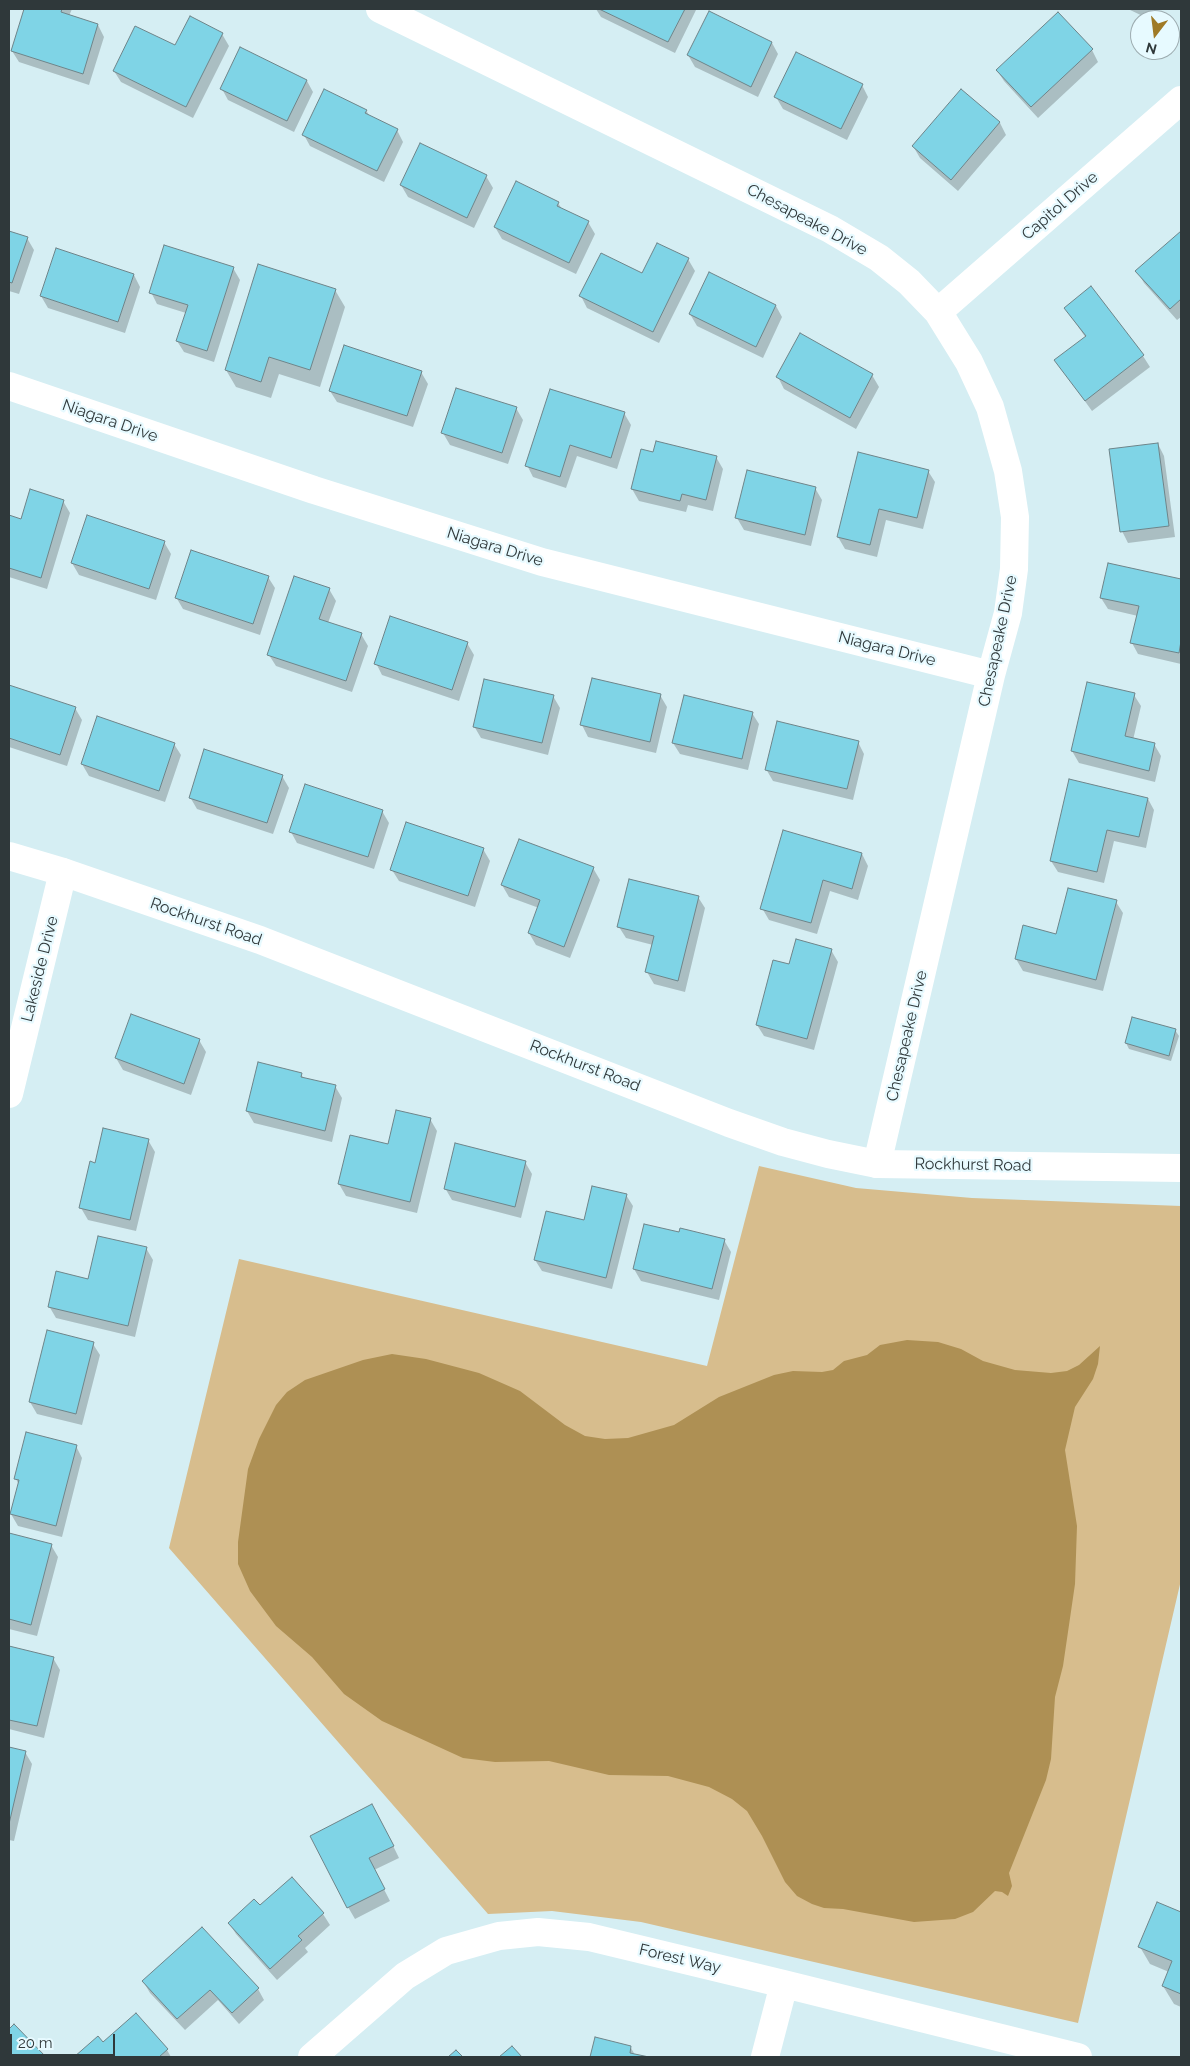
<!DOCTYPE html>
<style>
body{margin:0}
#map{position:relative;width:1190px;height:2066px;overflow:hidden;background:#d5eef3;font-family:Raleway,sans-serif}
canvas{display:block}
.frame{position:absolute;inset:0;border:10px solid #2f383a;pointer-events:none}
.north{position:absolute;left:1130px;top:10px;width:50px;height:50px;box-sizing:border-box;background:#e7faff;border:1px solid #9dacb0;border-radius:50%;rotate:195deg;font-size:14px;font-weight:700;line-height:20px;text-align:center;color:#2f383a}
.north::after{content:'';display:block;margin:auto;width:18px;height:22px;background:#9f7a26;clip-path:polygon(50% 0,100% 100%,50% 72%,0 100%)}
.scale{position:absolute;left:10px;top:2034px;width:105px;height:22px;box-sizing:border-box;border:2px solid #2f383a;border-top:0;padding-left:6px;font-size:15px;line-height:18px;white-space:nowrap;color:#2f383a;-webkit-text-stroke:4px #e7faff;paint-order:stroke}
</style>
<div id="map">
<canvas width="1190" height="2066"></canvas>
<div class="frame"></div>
<div class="north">N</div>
<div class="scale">20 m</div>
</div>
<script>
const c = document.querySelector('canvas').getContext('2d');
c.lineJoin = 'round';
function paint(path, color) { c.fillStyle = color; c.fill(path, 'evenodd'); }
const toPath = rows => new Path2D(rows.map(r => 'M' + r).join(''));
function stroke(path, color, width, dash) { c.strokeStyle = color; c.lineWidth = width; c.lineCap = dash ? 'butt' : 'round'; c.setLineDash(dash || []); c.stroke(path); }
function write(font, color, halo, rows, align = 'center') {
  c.font = font + ' Raleway,sans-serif'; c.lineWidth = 4.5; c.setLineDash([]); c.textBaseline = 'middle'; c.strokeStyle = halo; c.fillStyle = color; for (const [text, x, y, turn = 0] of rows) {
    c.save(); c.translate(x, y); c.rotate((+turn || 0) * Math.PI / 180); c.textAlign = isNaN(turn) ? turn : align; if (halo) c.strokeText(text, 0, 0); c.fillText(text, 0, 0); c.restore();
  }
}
const green = toPath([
 [759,1166,856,1188,972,1198,1181,1206,1181,1580,1078,2023,641,1922,552,1911,488,1914,169,1548,239,1259,707,1366]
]);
const water = toPath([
 [907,1340,938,1342,961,1349,983,1361,1015,1370,1051,1373,1067,1371,1079,1365,1100,1346,1098,1364,1093,1379,1075,1407,1065,1450,1077,1526,1075,1584,1063,1666,1055,1697,1051,1759,1046,1780,1009,1873,1012,1886,1008,1896,1002,1892,995,1891,973,1912,955,1919,914,1922,843,1909,824,1908,812,1904,797,1896,785,1882,762,1836,747,1811,732,1799,709,1787,668,1776,609,1775,549,1761,495,1762,463,1758,382,1721,344,1694,312,1657,276,1626,250,1591,238,1564,238,1542,248,1469,259,1439,276,1405,287,1392,305,1380,363,1360,392,1354,426,1359,479,1373,520,1391,565,1425,585,1436,605,1439,628,1438,674,1425,719,1397,774,1375,793,1371,822,1372,833,1370,844,1361,867,1355,880,1345]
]);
const shadow = toPath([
 [26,9,72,9,69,16,98,25,104,37,89,85,19,62,12,51],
 [596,9,696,9,696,10,675,53,601,17],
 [1128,9,1154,9,1149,19],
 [222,34,229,46,193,118,121,82,114,71,175,47],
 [772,43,778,54,758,97,695,67,688,55],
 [1092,50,1098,62,1038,118,1004,81,997,70],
 [307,81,313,92,294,132,228,100,222,89],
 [862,85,868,97,847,140,783,109,776,97],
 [961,90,1000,123,1006,135,958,191,920,158,913,146],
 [366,110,370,117,397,130,403,142,384,182,310,146,304,135],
 [486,176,493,188,474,228,408,197,401,185],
 [558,203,562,209,588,222,595,234,576,274,502,239,495,227],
 [9,232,27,238,34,250,19,294,9,291],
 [1181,232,1181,317,1177,320,1144,283,1137,271],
 [688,259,695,271,659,343,587,308,581,296],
 [233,268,240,280,214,362,184,352,177,341,186,313,157,304,151,292],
 [134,275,140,287,125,333,48,308,41,296],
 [1091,288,1143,356,1150,367,1092,411,1056,361,1086,338,1065,308],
 [335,290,345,307,320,387,279,374,271,398,236,387,226,370],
 [776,306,782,317,763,358,697,326,690,314],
 [421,372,428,384,413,427,337,402,330,391],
 [872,375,879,387,856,429,784,389,778,377],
 [516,408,523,420,508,464,450,445,443,433],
 [624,413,631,425,617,469,577,456,566,488,533,477,527,465],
 [1158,444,1164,456,1175,537,1128,543,1122,531],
 [654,454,716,457,723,469,713,511,688,505,686,512,639,501,632,489],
 [928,471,935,482,923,529,886,520,877,557,845,549,838,537],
 [815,488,822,500,811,546,744,530,737,518],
 [63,501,70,513,47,589,9,577,9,517,22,520],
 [164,542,171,554,156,600,79,575,72,563],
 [1109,564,1181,580,1181,664,1138,654,1132,643,1138,616,1108,609,1101,598],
 [268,577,275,588,260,635,183,609,176,597],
 [329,589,336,601,328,623,361,634,368,646,352,692,276,666,269,655],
 [467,643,474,655,459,701,382,675,376,663],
 [1088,683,1134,695,1141,706,1133,740,1154,744,1161,756,1155,782,1079,763,1072,751],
 [9,686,75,708,82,720,67,766,9,747],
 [660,695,667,707,656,753,588,737,582,725],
 [553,696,560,708,548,755,481,738,474,726],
 [752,713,759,724,748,770,680,754,673,743],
 [858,742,864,754,853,800,773,781,766,769],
 [174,744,181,755,165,802,89,776,82,764],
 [282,776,289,788,273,834,197,809,190,797],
 [1148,799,1154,810,1146,848,1114,841,1104,883,1058,872,1051,861],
 [382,811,389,823,374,869,297,843,291,832],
 [483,849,490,861,475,907,399,881,392,870],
 [862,854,868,866,858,900,830,891,817,934,769,920,762,908],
 [593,868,600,880,570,958,536,945,529,933,539,908,509,897,502,885],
 [698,897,705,908,685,992,654,984,647,972,653,945,626,938,619,927],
 [1116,902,1123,913,1103,991,1023,971,1016,959],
 [831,950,838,962,814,1050,764,1036,757,1025,790,965],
 [1133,1018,1175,1030,1179,1036,1171,1061,1129,1049,1126,1043],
 [199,1040,206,1052,191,1095,123,1070,116,1058],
 [259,1063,301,1074,304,1079,335,1086,342,1098,332,1142,254,1123,247,1111],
 [430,1119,437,1131,417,1213,346,1196,339,1184,389,1146],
 [148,1140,155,1152,136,1231,88,1220,81,1208,96,1164],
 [525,1162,532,1174,521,1218,452,1200,445,1188],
 [626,1195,633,1206,612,1289,542,1271,535,1260,584,1222],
 [680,1234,724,1240,731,1252,719,1300,641,1281,634,1269],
 [146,1248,153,1260,135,1337,56,1318,49,1306],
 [93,1344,100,1355,82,1425,37,1414,30,1402],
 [76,1446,82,1458,62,1537,18,1526,11,1514,19,1485,16,1479],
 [9,1534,51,1545,58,1557,37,1636,9,1629],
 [9,1647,53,1658,60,1670,44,1738,9,1729],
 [9,1748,25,1752,32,1764,14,1841,9,1840],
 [379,1817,399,1858,374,1870,390,1901,355,1919,348,1907],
 [292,1878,323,1914,330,1925,305,1948,308,1952,277,1980,236,1934,229,1923,260,1907],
 [1158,1903,1181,1913,1181,2007,1174,2004,1163,1986,1169,1972,1150,1964,1140,1947],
 [143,1981,258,1989,264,2000,239,2024,218,2000,185,2030,150,1993],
 [135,2015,167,2050,171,2057,76,2057,98,2038,103,2043],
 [14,2026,45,2057,9,2057,9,2031],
 [596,2039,631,2048,635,2055,644,2057,591,2057]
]);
const building = toPath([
 [24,9,62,9,61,12,98,24,83,74,11,51,24,9],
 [599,9,685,9,668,42,599,9],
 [709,11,772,42,751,87,687,55,709,11],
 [1058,12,1093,49,1031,107,996,70,1058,12],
 [190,16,223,33,186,107,113,71,135,26,175,45,190,16],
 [240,47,307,80,287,121,220,89,240,47],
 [796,52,863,84,841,129,774,97,796,52],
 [324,89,367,110,365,113,398,129,377,171,302,135,324,89],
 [961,89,1000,122,951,180,912,146,961,89],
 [420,143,487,175,467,218,400,185,420,143],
 [516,181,559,202,557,206,589,221,569,263,494,227,516,181],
 [9,231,28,237,12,283,9,282,9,231],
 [1181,231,1181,299,1170,309,1135,271,1181,231],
 [657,243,689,258,653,332,579,296,601,253,642,273,657,243],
 [164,245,234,267,207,351,176,341,188,305,149,293,164,245],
 [56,248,134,274,118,322,40,296,56,248],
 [258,264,336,289,310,370,269,357,261,382,225,370,258,264],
 [709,272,776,305,756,347,689,314,709,272],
 [1091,286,1144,355,1085,401,1054,360,1086,336,1064,308,1091,286],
 [800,333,873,374,850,418,776,377,800,333],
 [344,345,422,371,407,416,329,391,344,345],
 [456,388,517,407,502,453,441,433,456,388],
 [550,389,625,412,611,458,570,445,560,477,525,466,550,389],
 [656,441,717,456,706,500,682,494,680,501,631,489,641,449,653,452,656,441],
 [1158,443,1169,526,1120,532,1109,449,1158,443],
 [858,452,929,470,917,518,879,509,870,545,837,537,858,452],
 [747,470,816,487,805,535,735,518,747,470],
 [30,489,64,500,41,578,9,568,9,515,21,519,30,489],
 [87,515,165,541,149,589,71,563,87,515],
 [191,550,269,576,253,624,175,598,191,550],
 [1108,563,1181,579,1181,641,1179,653,1130,643,1139,606,1100,598,1108,563],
 [294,576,330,588,319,619,362,633,346,681,267,655,294,576],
 [390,616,468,642,452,690,374,664,390,616],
 [592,678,661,694,650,742,580,725,592,678],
 [484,679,554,695,542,743,473,727,484,679],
 [1087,682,1135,693,1125,736,1155,743,1149,771,1071,751,1087,682],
 [9,685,76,707,60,755,9,738,9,685],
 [684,695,753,712,742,759,672,743,684,695],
 [97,716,175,743,159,791,81,764,97,716],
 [777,721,859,741,847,789,765,770,777,721],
 [204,749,283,775,267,823,189,798,204,749],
 [1069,779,1148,798,1139,837,1107,830,1097,872,1050,861,1069,779],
 [305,784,383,810,368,857,289,832,305,784],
 [406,822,484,848,468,896,390,870,406,822],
 [783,830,862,853,852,889,823,880,811,923,760,909,783,830],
 [519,839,594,867,564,947,528,933,540,900,501,885,519,839],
 [629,879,699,896,678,981,645,972,654,936,617,927,629,879],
 [1068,888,1117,900,1096,980,1015,959,1023,925,1056,934,1068,888],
 [796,939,832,949,807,1039,756,1025,773,960,789,964,796,939],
 [131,1014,200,1039,184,1084,115,1058,131,1014],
 [1132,1017,1176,1029,1169,1056,1125,1043,1132,1017],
 [258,1062,302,1073,301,1077,336,1085,325,1131,246,1111,258,1062],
 [396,1110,431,1118,410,1202,338,1184,350,1135,388,1144,396,1110],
 [103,1128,149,1139,130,1220,79,1208,90,1161,95,1163,103,1128],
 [455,1143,526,1161,515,1207,444,1189,455,1143],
 [592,1186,627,1194,606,1278,534,1260,546,1211,584,1220,592,1186],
 [644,1224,679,1232,680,1228,725,1239,712,1289,633,1269,644,1224],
 [98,1236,147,1247,128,1326,48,1307,56,1271,88,1279,98,1236],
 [47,1330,94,1342,76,1414,29,1402,47,1330],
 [26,1432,77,1445,56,1526,10,1514,19,1480,14,1479,26,1432],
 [9,1533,52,1544,31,1625,9,1619,9,1533],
 [9,1646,54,1657,37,1726,9,1720,9,1646],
 [9,1747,26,1751,9,1824,9,1747],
 [372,1804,394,1846,369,1858,385,1889,347,1908,310,1836,372,1804],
 [292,1877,324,1913,298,1936,302,1940,270,1969,228,1923,254,1899,260,1905,292,1877],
 [1157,1902,1181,1912,1181,1994,1162,1986,1172,1961,1138,1947,1157,1902],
 [202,1927,259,1988,232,2013,210,1990,177,2019,142,1981,202,1927],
 [136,2013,168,2049,159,2057,74,2057,98,2036,103,2042,136,2013],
 [14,2024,46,2057,9,2057,9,2029,14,2024],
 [595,2037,631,2046,630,2053,649,2057,590,2057,595,2037],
 [512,2046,522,2057,499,2057,512,2046],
 [456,2050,463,2057,448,2057,456,2050]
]);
const street = toPath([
 [380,9,830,229,879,258,909,282,938,312,969,362,990,407,1008,471,1015,517,1014,569,1008,613,991,675,877,1164],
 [938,312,1181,100],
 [9,386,314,490,542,562,991,675],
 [9,1094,63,872],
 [312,2057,405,1976,446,1951,499,1936,538,1932,589,1937,784,1984,1078,2057],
 [765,2057,784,1984]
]);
const secondary = toPath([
 [9,856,63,872,260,940,729,1123,783,1142,828,1154,877,1164,1181,1168]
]);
const streetNames = [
 ["Capitol Drive",1060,206,-41],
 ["Chesapeake Drive",807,220,28],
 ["Niagara Drive",110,421,19],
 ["Niagara Drive",495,547,17],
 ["Chesapeake Drive",998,641,-78],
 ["Niagara Drive",887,649,14],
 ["Rockhurst Road",206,922,19],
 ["Lakeside Drive",40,969,-76],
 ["Chesapeake Drive",907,1036,-77],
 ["Rockhurst Road",585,1066,21],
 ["Rockhurst Road",973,1165,1],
 ["Forest Way",680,1959,13]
];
paint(green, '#d7bd8d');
paint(water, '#ae9054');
paint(shadow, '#0003');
paint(building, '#7fd4e6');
stroke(building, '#6e8489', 1);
stroke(street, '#fff', 28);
stroke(secondary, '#fff', 28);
write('16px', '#2f383a', '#e7faff', streetNames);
</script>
